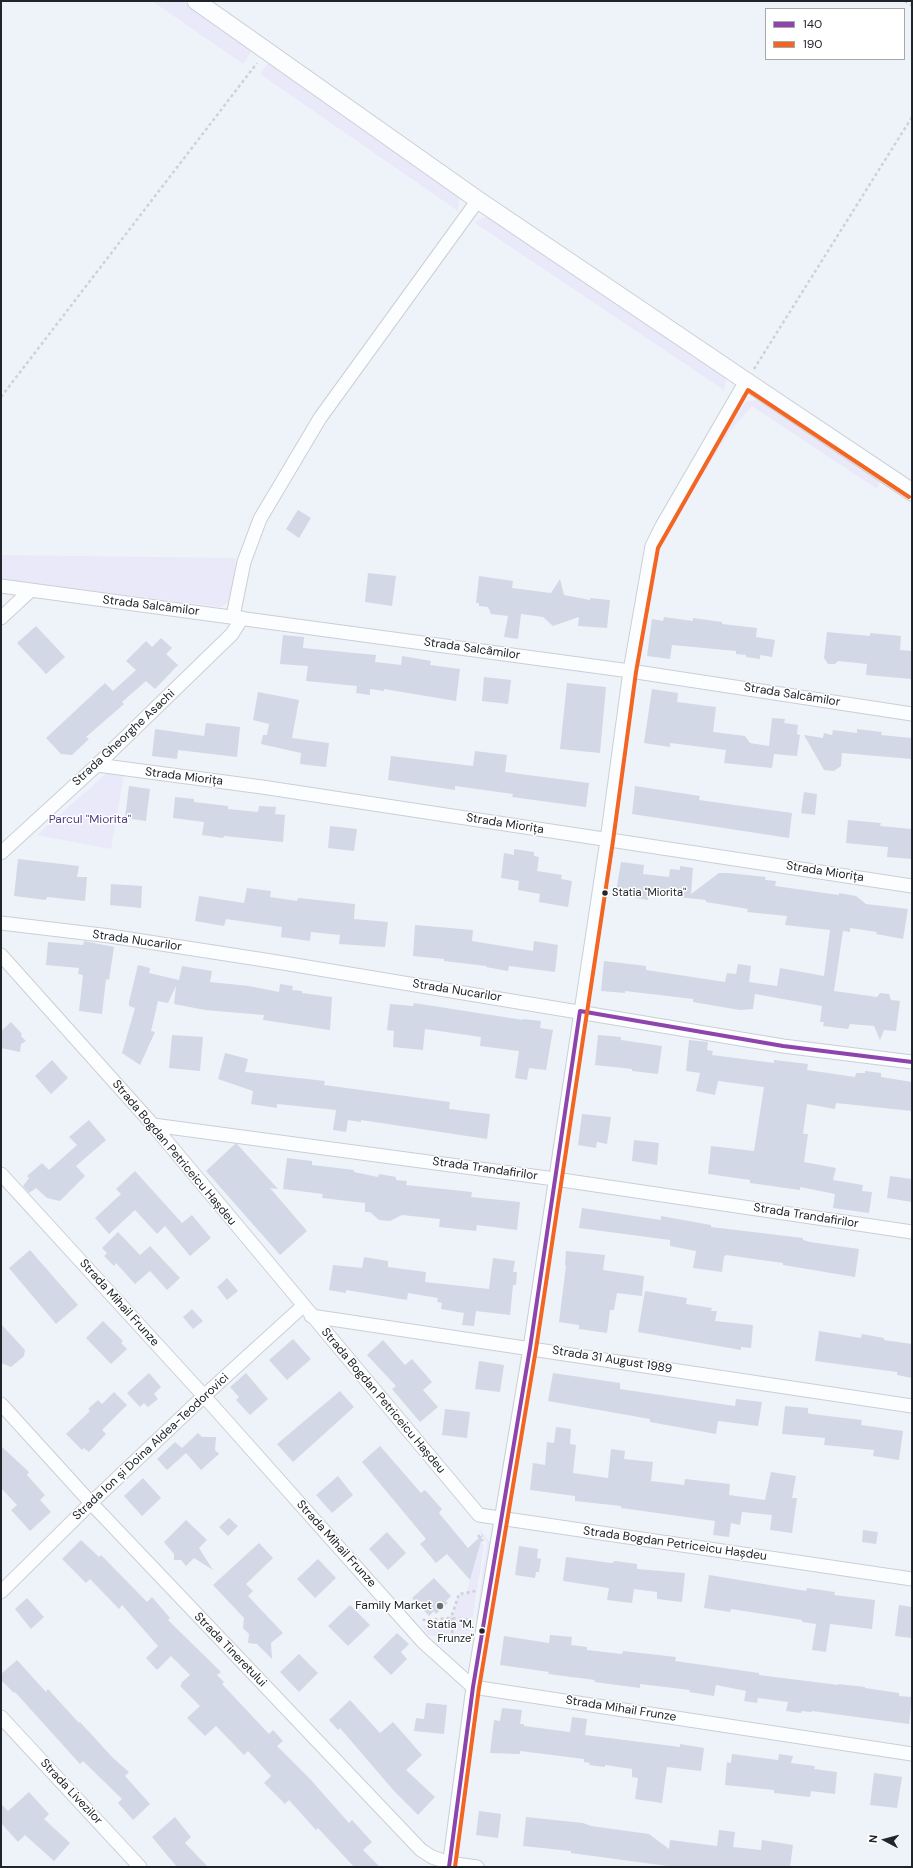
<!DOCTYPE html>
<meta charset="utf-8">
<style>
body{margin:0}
#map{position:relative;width:913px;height:1868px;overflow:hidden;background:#eef3f9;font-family:"DM Sans",sans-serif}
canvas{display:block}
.frame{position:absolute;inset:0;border:2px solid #20252b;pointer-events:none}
.legend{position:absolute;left:765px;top:8px;width:140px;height:52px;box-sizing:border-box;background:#fff;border:1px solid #a6a8aa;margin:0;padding:5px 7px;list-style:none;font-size:12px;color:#20252b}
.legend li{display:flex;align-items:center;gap:8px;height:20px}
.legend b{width:20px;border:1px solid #a6a8aa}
.north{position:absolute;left:865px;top:1820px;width:40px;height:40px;-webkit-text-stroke:3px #fff;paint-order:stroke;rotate:276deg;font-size:11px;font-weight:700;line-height:16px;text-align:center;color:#20252b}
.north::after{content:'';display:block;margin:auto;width:14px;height:18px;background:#20252b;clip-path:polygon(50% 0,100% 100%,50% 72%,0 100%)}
</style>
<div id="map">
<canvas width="913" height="1868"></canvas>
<div class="frame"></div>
<ul class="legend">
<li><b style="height:5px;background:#8e44ad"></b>140</li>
<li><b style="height:5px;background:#f26522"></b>190</li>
</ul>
<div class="north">N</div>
</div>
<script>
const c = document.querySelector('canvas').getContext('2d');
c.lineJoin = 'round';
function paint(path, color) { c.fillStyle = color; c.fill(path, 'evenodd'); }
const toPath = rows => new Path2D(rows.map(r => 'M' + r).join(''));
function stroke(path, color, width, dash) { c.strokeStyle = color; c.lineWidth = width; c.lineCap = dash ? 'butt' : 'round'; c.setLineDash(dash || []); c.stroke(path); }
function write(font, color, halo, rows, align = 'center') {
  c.font = font + ' "DM Sans",sans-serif'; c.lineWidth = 3; c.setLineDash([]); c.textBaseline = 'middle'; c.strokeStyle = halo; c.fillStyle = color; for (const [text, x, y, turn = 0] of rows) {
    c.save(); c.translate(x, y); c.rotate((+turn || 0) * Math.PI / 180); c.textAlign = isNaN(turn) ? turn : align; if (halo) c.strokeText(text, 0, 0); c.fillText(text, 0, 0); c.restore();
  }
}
const green = toPath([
 [152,1,183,1,252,51,243,64],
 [269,62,455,193,459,198,458,211,260,74],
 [488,216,723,374,726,380,724,390,475,223,478,220],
 [759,400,880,481,877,489,752,406,730,431,696,485,664,544,664,541,726,429,746,401],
 [1,555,236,558,231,600,221,607,1,579],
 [108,772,124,774,111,849,37,835],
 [481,1530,491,1544,479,1619,476,1619,487,1543,479,1532],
 [481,1541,484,1546,469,1641,464,1639,428,1635,422,1626,448,1619,454,1612,458,1596,466,1594]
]);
const building = toPath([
 [298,510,311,518,299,538,286,529],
 [368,573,396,576,392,606,365,602],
 [479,576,513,581,512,588,551,593,560,579,564,595,590,600,590,598,610,600,607,628,578,626,579,617,553,626,543,617,521,614,518,639,504,637,508,616,491,614,488,607,479,606,479,603,476,603],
 [664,617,693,621,693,618,722,622,722,624,757,628,756,637,775,640,772,657,760,655,760,659,746,657,746,655,736,654,736,651,672,645,670,659,647,656,652,619,663,621],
 [36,626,65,657,46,674,17,643],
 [827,632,870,636,870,633,901,636,900,650,912,651,912,679,866,675,867,664,838,661,835,664,828,664,824,658],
 [283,635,304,637,303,648,376,655,375,662,401,665,402,656,431,661,430,665,460,669,456,701,384,689,384,691,370,689,370,695,356,693,357,686,306,681,308,666,280,664],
 [161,638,172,648,166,654,178,665,155,689,146,681,122,702,124,704,86,737,89,739,72,755,61,754,46,738,105,683,113,691,136,670,126,661,146,641,152,647],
 [484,677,511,680,508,704,482,701],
 [567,683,606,687,600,753,560,749],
 [652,689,678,693,677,702,716,707,713,732,745,736,750,743,769,746,772,718,785,719,784,723,798,725,797,734,800,735,797,756,774,754,772,768,724,763,726,750,670,743,670,747,644,743],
 [258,692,299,700,292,738,329,743,326,767,300,764,301,753,261,744,263,735,267,735,269,724,253,720],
 [206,723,240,727,237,757,178,750,177,759,152,756,155,729,204,736],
 [857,729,882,732,881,735,912,738,912,759,842,753,841,766,834,771,824,770,804,735,823,738,824,733,832,735,833,730,857,733],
 [475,751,507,755,505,772,589,783,586,807,512,797,513,794,455,786,455,790,388,780,391,756,473,766],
 [129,786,150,789,146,821,125,818],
 [635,786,700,796,699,800,792,813,789,838,632,814],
 [804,792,817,794,815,815,801,813],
 [175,797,194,799,194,802,228,806,228,809,258,812,259,806,276,807,275,814,285,815,283,842,224,836,223,838,202,835,204,822,173,818],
 [848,820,881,823,880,826,912,829,912,859,887,857,888,847,846,843],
 [330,826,357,829,354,851,328,848],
 [514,849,534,852,534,856,539,857,537,871,562,875,561,879,572,881,568,907,539,902,540,894,518,890,519,881,501,878,504,853,514,855],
 [18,859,79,866,77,877,87,877,85,901,47,897,46,900,14,896],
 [621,862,644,865,643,874,669,877,670,869,680,870,680,866,693,868,691,894,719,873,728,873,766,877,765,880,776,881,775,886,839,895,839,893,856,896,866,904,908,909,903,939,876,934,877,932,850,928,850,932,843,931,834,991,877,997,880,993,889,994,891,1000,900,1001,896,1031,884,1030,880,1040,874,1026,850,1024,848,1029,823,1026,824,1022,820,1022,822,1006,755,994,753,1009,740,1010,693,1002,693,999,625,991,625,993,601,991,604,961,646,966,646,970,725,982,727,973,736,974,738,964,751,966,749,982,777,986,780,968,824,976,830,930,785,925,787,916,747,912,748,909,706,902,706,900,649,894,648,900,635,898,636,895,616,892],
 [111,884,142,886,141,908,110,905],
 [247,888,271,891,270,897,297,901,298,898,355,904,354,919,388,922,385,947,339,944,340,935,311,932,310,941,281,937,282,927,226,919,224,926,195,921,199,896,244,903],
 [415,925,473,930,472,941,533,951,534,941,558,945,555,972,509,966,508,971,486,967,486,966,444,961,444,959,413,956],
 [84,941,114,947,109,980,106,979,102,1014,79,1011,83,975,78,974,79,968,46,965,48,942,83,945],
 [138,965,150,968,149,973,179,980,182,966,212,971,210,982,249,986,279,992,280,984,293,986,292,990,302,991,302,993,332,997,330,1030,263,1020,264,1015,205,1010,174,1004,176,986,168,1003,158,1001,151,1031,155,1032,140,1065,122,1053,135,1008,129,1006,129,1002],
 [414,1003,523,1020,523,1019,541,1021,540,1028,553,1030,546,1070,529,1068,527,1080,515,1078,519,1051,480,1046,481,1037,425,1029,423,1050,393,1047,394,1031,387,1030,390,1004,413,1006],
 [11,1022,22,1034,21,1036,26,1041,21,1044,20,1052,1,1048,1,1031],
 [172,1035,203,1037,200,1071,169,1068],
 [598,1035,621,1037,621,1040,662,1046,658,1074,632,1071,632,1069,595,1065],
 [689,1040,708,1042,707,1050,713,1051,712,1055,774,1063,774,1060,808,1064,807,1070,855,1077,856,1073,865,1073,865,1071,881,1073,881,1077,912,1082,912,1111,836,1103,835,1109,807,1104,803,1134,808,1134,804,1162,836,1168,833,1180,863,1185,862,1191,872,1192,869,1213,833,1208,835,1194,800,1187,800,1190,750,1183,750,1180,708,1174,711,1146,754,1151,764,1087,718,1081,715,1095,696,1091,700,1073,686,1071],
 [225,1053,248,1059,245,1072,325,1081,324,1085,450,1102,449,1109,490,1114,487,1139,361,1120,361,1122,348,1120,346,1132,333,1130,336,1110,277,1104,277,1108,251,1104,253,1091,218,1079],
 [52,1060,68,1078,51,1094,35,1076],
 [582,1114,611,1117,607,1144,597,1142,596,1148,578,1145],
 [89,1120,106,1140,76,1166,85,1176,60,1201,47,1198,36,1188,29,1193,23,1186,29,1178,27,1176,42,1163,49,1170,77,1145,69,1137],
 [634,1140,659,1143,657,1165,632,1161],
 [235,1144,237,1144,278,1189,270,1188,307,1231,280,1255,206,1171],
 [287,1158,312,1161,312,1165,354,1170,354,1172,378,1177,379,1174,396,1177,396,1180,407,1181,406,1185,472,1192,471,1197,520,1202,517,1230,477,1225,476,1231,439,1227,440,1219,402,1215,390,1221,379,1220,370,1212,365,1212,365,1203,322,1198,323,1194,283,1189],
 [135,1171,182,1223,192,1215,211,1238,190,1256,165,1226,157,1234,135,1210,109,1234,95,1218,121,1194,116,1189],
 [890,1176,912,1179,912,1202,887,1198],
 [582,1208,661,1220,661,1216,711,1225,711,1227,803,1238,803,1240,810,1242,859,1249,855,1277,783,1265,783,1263,726,1255,724,1257,722,1272,693,1268,696,1251,670,1246,670,1240,579,1228],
 [118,1232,140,1255,150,1246,180,1278,167,1290,150,1271,135,1284,116,1263,114,1266,104,1256,107,1253,102,1248],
 [30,1250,78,1305,56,1324,9,1268],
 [566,1251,605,1255,603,1270,644,1276,642,1296,617,1293,614,1310,610,1310,607,1333,579,1329,579,1325,559,1322,566,1266,565,1265],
 [364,1257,388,1261,388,1267,426,1272,425,1282,489,1289,493,1258,515,1261,513,1272,517,1272,516,1285,513,1285,510,1315,476,1311,474,1326,462,1325,464,1313,441,1309,442,1303,437,1302,438,1298,408,1293,407,1300,346,1290,346,1293,329,1290,333,1265,362,1268],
 [227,1278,238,1291,227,1300,217,1287],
 [645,1291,687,1298,686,1304,712,1308,711,1311,717,1311,715,1321,753,1325,751,1348,741,1347,741,1350,638,1332],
 [192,1309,203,1321,193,1329,183,1317],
 [103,1321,123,1341,121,1343,127,1349,111,1364,86,1338],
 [1,1324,25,1350,24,1356,11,1367,1,1363],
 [819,1331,861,1338,862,1334,884,1338,884,1340,912,1344,912,1378,897,1375,897,1372,815,1361],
 [293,1339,311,1359,287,1380,269,1360],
 [383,1340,405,1365,412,1359,432,1382,423,1390,438,1407,420,1422,392,1389,396,1386,367,1355],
 [479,1361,504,1365,500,1392,475,1389],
 [149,1373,161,1387,154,1394,158,1399,148,1407,144,1403,140,1407,127,1393],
 [246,1373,268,1399,250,1415,236,1400,239,1397,230,1387],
 [553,1373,620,1383,620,1389,735,1406,736,1399,762,1402,758,1426,718,1421,716,1434,650,1422,650,1419,548,1401],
 [340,1391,354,1407,293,1462,277,1444],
 [114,1392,127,1405,102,1430,106,1434,89,1452,84,1448,82,1450,66,1434,90,1411,88,1409,98,1400,102,1404],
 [785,1406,808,1408,808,1413,811,1414,862,1420,861,1425,903,1431,899,1460,873,1456,874,1450,824,1445,825,1438,782,1434],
 [445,1409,470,1412,467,1438,442,1435],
 [556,1427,571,1429,570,1444,576,1445,573,1473,608,1478,611,1449,625,1451,624,1459,653,1462,651,1481,684,1485,685,1479,730,1484,729,1495,765,1500,771,1472,796,1476,792,1498,797,1498,792,1533,770,1530,772,1515,742,1512,740,1525,731,1523,729,1537,713,1535,715,1521,621,1508,621,1506,575,1501,575,1496,530,1490,533,1463,545,1465,547,1442,554,1443],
 [198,1433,202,1437,216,1437,215,1450,219,1454,201,1470,186,1453,167,1470,157,1459,175,1442,182,1448],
 [1,1446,29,1472,27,1475,45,1495,40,1500,51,1512,30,1531,11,1510,17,1505,1,1488],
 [380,1446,421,1493,425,1490,442,1509,439,1513,468,1548,483,1534,470,1580,447,1554,436,1563,420,1544,426,1539,362,1462],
 [338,1476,353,1495,332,1513,316,1495],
 [143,1478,161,1498,142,1516,124,1496],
 [229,1518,238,1526,228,1536,219,1527],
 [186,1520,207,1540,199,1548,213,1570,194,1558,186,1566,181,1560,174,1560,174,1554,164,1542],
 [863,1530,878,1532,876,1544,862,1542],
 [387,1532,406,1553,388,1570,369,1549],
 [81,1540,99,1557,101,1555,147,1602,152,1597,170,1618,168,1620,221,1672,217,1675,224,1682,222,1684,269,1734,273,1730,283,1741,277,1746,310,1779,349,1823,352,1820,372,1842,363,1850,380,1867,354,1867,318,1828,316,1830,289,1800,285,1804,264,1783,271,1776,248,1751,244,1755,216,1726,205,1736,187,1718,200,1706,180,1686,182,1684,181,1683,190,1675,171,1656,157,1670,146,1658,158,1646,122,1605,119,1609,90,1579,86,1583,62,1559],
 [259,1543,273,1558,246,1584,253,1591,248,1596,283,1633,271,1643,272,1659,257,1644,248,1643,249,1634,243,1628,244,1618,213,1585],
 [519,1546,538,1549,537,1558,541,1559,539,1572,536,1572,535,1578,515,1575],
 [566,1557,612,1563,615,1561,637,1564,637,1569,685,1573,682,1602,657,1599,657,1592,634,1589,632,1603,607,1600,609,1588,563,1581],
 [318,1559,336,1578,315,1598,297,1579],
 [709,1575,806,1591,807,1588,835,1592,834,1595,875,1600,872,1629,830,1624,826,1652,812,1650,816,1624,802,1622,802,1620,731,1609,730,1612,704,1608],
 [434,1578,451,1596,446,1601,448,1603,436,1614,434,1611,429,1616,412,1598],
 [27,1598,44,1617,31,1629,15,1609],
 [350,1605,370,1625,348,1646,328,1626],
 [899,1605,912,1607,912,1638,895,1636],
 [397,1633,409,1644,401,1652,407,1659,391,1675,373,1657],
 [550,1635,572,1637,571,1645,587,1647,587,1650,622,1654,623,1651,676,1657,675,1661,759,1673,759,1675,838,1685,838,1684,865,1687,865,1688,899,1693,899,1696,912,1697,909,1724,812,1711,811,1712,802,1711,801,1713,786,1711,788,1702,758,1698,757,1703,744,1701,746,1691,716,1685,714,1696,689,1692,690,1690,640,1684,640,1688,594,1682,595,1680,548,1674,549,1672,500,1665,504,1636,549,1643],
 [299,1654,318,1673,299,1692,280,1672],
 [17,1660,46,1692,48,1689,79,1723,80,1722,113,1758,129,1772,125,1776,150,1804,133,1820,118,1803,122,1799,83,1761,80,1764,15,1692,14,1693,1,1680,1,1674],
 [350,1700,380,1733,393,1722,422,1755,406,1770,435,1797,418,1815,394,1791,340,1728,338,1730,329,1720],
 [426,1703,447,1705,444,1734,414,1731,416,1718,424,1719],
 [502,1708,522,1710,520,1724,524,1724,524,1726,570,1732,572,1717,587,1719,585,1735,680,1747,680,1744,704,1748,701,1771,667,1767,662,1803,635,1799,638,1778,632,1777,632,1769,605,1765,605,1767,589,1765,590,1763,584,1762,584,1759,520,1751,520,1754,490,1753,494,1720,500,1721],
 [732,1754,778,1760,779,1754,793,1756,791,1763,815,1766,814,1769,837,1772,835,1794,811,1791,810,1797,774,1793,774,1790,725,1785,727,1762,731,1763],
 [874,1773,902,1777,897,1808,870,1805],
 [29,1792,49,1814,44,1819,70,1843,54,1861,25,1835,18,1842,1,1823,1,1804,8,1811],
 [479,1811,501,1814,498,1838,476,1835],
 [175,1817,191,1837,185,1843,208,1867,177,1867,152,1837],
 [526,1817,583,1823,591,1826,649,1834,669,1849,670,1840,717,1846,719,1830,735,1832,733,1847,761,1850,762,1840,793,1845,790,1867,675,1867,571,1853,571,1851,523,1846]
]);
const path = toPath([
 [905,1,912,6],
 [754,369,912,117],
 [1,397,257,63],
 [478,1535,483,1541],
 [423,1619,424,1620,449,1618,471,1620],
 [440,1638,466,1641],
 [453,1639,451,1618,459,1594,476,1591]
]);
const minor = toPath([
 [1,586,630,671,912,714],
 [233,616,244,562,260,519,320,418,478,200],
 [1,618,31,590],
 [97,765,262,787,912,886],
 [1,853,97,765,232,634,242,618],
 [1,923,110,936,271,961,783,1046,912,1062],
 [1,955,153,1125,479,1515,912,1579],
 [153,1125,555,1179,912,1232],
 [1,1174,204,1396,423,1642,473,1687,912,1754],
 [311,1316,912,1406],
 [1,1404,91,1503,421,1850,432,1857,449,1863,477,1867],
 [1,1592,91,1503,204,1396,303,1306],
 [1,1717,140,1867],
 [449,1867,473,1687,530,1348,607,840,630,671,652,546,662,526,746,381]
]);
const tertiary = toPath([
 [196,1,478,200,746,381,912,492]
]);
const bus1 = toPath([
 [580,1011,783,1046,912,1062],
 [449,1867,473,1687,530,1348,580,1011]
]);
const bus2 = toPath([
 [455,1867,479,1688,536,1349,613,841,636,672,658,548,748,390,909,497]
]);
const markers = [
 [605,893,3.5,"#20252b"],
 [440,1606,4,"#686d73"],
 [482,1631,3.5,"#20252b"]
];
const busNames = [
 ["Statia \"Miorita\"",612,893],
 ["Statia \"M.",474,1625,"right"],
 ["Frunze\"",474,1639,"right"]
];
const streetNames = [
 ["Strada Salcâmilor",151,606,7],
 ["Strada Salcâmilor",472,649,8],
 ["Strada Salcâmilor",792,695,9],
 ["Strada Gheorghe Asachi",124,738,-43],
 ["Strada Miorița",184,777,7],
 ["Strada Miorița",505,824,9],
 ["Strada Miorița",825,872,9],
 ["Strada Nucarilor",137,941,8],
 ["Strada Nucarilor",457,991,9],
 ["Strada Bogdan Petriceicu Hașdeu",174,1153,50],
 ["Strada Trandafirilor",485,1169,8],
 ["Strada Trandafirilor",806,1216,9],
 ["Strada Mihail Frunze",119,1303,48],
 ["Strada 31 August 1989",612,1360,9],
 ["Strada Bogdan Petriceicu Hașdeu",383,1401,50],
 ["Strada Ion și Doina Aldea-Teodorovici",151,1447,-43],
 ["Strada Mihail Frunze",336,1544,48],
 ["Strada Bogdan Petriceicu Hașdeu",675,1544,8],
 ["Strada Tineretului",230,1650,46],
 ["Strada Mihail Frunze",621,1709,9],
 ["Strada Livezilor",71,1792,47]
];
const parkNames = [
 ["Parcul \"Miorita\"",90,820]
];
const poiNames = [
 ["Family Market",432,1606]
];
paint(green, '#e9e9fa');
paint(building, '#d2d8e5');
stroke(minor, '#cacfd5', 15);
stroke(tertiary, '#cacfd5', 19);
stroke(path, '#d0d1d4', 2.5, [3, 3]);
stroke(minor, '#fcfdfe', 13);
stroke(tertiary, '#fcfdfe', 17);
stroke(bus1, '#8e44ad', 4);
stroke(bus2, '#f26522', 4);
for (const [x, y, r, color] of markers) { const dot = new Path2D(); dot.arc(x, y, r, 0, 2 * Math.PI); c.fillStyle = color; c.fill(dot); stroke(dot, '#fff', 1.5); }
write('11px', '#20252b', '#fff', busNames, 'left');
write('12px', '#20252b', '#fff', streetNames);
write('12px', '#503e83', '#fff', parkNames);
write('12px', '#20252b', '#fff', poiNames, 'right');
</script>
